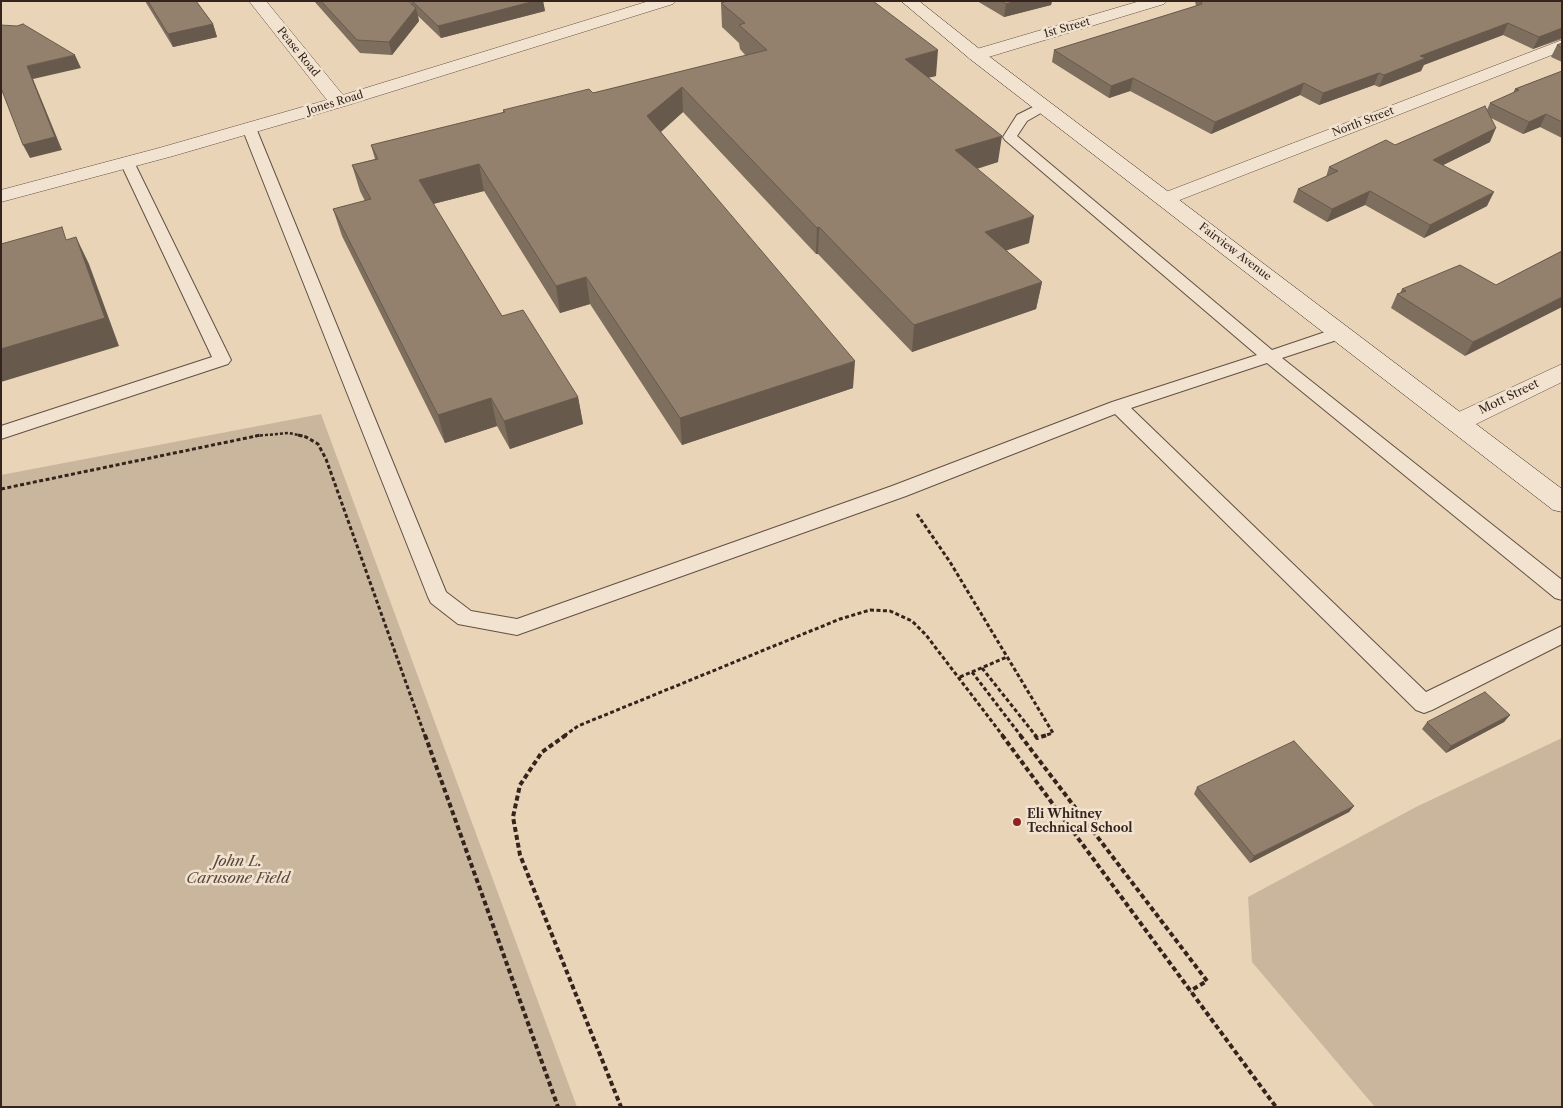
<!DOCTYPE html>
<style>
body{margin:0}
#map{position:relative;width:1563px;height:1108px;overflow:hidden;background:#e9d4b7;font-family:"Libre Caslon Text",serif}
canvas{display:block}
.frame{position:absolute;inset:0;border:2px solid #35241d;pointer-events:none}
</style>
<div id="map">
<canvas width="1563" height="1108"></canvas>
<div class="frame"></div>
</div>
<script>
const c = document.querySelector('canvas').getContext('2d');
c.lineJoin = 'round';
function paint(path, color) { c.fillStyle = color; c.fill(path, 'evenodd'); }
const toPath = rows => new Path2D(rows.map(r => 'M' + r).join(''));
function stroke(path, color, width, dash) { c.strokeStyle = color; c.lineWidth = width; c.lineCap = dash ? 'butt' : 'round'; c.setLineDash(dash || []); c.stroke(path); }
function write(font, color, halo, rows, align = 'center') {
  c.font = font + ' "Libre Caslon Text",serif'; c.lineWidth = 5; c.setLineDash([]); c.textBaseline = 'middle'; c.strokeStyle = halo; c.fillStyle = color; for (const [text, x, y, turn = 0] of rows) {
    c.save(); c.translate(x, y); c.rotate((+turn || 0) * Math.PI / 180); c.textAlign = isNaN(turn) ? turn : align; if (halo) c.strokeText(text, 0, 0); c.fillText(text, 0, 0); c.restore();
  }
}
const green = toPath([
 [321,414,577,1107,1,1107,1,475],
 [1562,738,1562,1107,1375,1107,1252,962,1248,897,1416,807]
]);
const pathFar2 = toPath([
 [255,436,289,433,303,436]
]);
const pathFar1 = toPath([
 [298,435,306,437,318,444,326,459,425,736],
 [1,489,261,435],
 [917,514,950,562,1053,733,1043,736],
 [982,668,1036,736],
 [972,672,1021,736],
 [960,677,1007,657],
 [564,736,578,726,840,619,870,610,890,611,912,621,926,635,1003,736]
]);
const path = toPath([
 [425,735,558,1107],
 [566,735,542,752,520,785,513,817,520,855,621,1107],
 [1002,735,1276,1107],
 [1020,735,1207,981,1190,991],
 [1035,735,1037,738,1047,735]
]);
const lane = toPath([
 [1043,102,1050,106,1048,109,1027,121,1017,136,1272,350,1334,329,1340,328,1346,329,1348,333,1346,337,1282,358,1562,580,1562,600,1555,598,1267,363,1131,408,1426,692,1562,626,1562,644,1432,710,1424,713,1416,710,1115,414,906,496,517,635,458,624,431,603,428,597,242,128,249,124,256,128,446,592,471,611,517,619,892,486,1112,402,1257,355,1005,140,1003,137,1017,115,1043,102],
 [127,158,132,159,134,162,231,360,228,364,1,439,1,426,212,357,120,162,122,159,127,158]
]);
const street = toPath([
 [249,1,266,1,343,95,649,1,675,1,673,4,345,106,173,156,1,202,1,190,159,148,327,100,249,1],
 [1140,1,1166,1,1164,4,982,59,976,60,970,59,967,55,970,51,1140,1],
 [1562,40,1562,51,1172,203,1165,205,1158,203,1155,199,1158,195,1562,40],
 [1562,364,1562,382,1466,429,1457,431,1448,429,1445,423,1448,417,1562,364]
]);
const secondary = toPath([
 [901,1,919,1,982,51,1562,489,1562,512,1553,510,970,59,901,1]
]);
const wall = toPath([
 [145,1,196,1,213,24,217,37,173,47],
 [314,1,408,1,411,4,410,1,543,1,545,11,441,38,418,16,419,21,392,55,360,53],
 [977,1,1052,1,1051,5,1004,17],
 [1195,1,1562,1,1562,39,1533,49,1503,35,1423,65,1421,71,1379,87,1374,85,1319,105,1300,95,1211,134,1130,91,1109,98,1052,62,1054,50,1196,6],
 [721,3,936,76,928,77,998,162,977,169,1029,243,1006,250,1042,282,1036,309,912,352,818,254,816,254,683,112,661,132,853,388,682,445,590,304,560,313,484,191,433,204,502,316,578,397,583,424,510,449,497,426,445,443,342,236,333,209,365,201,360,191,352,165,375,159,371,145,503,113,503,110,593,93,746,56,740,49,739,43,722,27],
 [1562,43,1562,62,1551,57,1557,45],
 [1562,71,1562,138,1540,127,1523,134,1491,118,1490,142,1443,165,1487,206,1424,238,1365,205,1327,222,1293,202,1298,189,1326,177,1329,167,1395,145,1487,110,1490,103,1513,93,1515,89],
 [1562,251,1465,356,1391,308,1397,294,1400,293,1402,289,1496,285],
 [1510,715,1504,722,1446,753,1422,729,1427,722],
 [1197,787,1354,806,1349,812,1250,863,1194,794]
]);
const shadedWall = toPath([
 [535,1,543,1,545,11,441,38,438,26],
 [1016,1,1052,1,1051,5,1004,17,1006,4],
 [416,8,419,21,392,55,389,42],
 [1508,23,1503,35,1424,65,1421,71,1379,87,1384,75,1420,56],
 [213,24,217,37,173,47,168,34],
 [1562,28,1561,38,1533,49,1539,37],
 [938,50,936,76,903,84,905,59],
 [75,55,81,68,33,79,62,150,30,158,23,145,27,66],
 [1379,73,1374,85,1319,105,1323,93],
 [1133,78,1130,91,1109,98,1111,86],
 [1304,83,1300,95,1211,134,1215,122],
 [682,87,683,112,649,142,647,116],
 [1546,114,1540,127,1523,134,1529,122],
 [1496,128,1490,142,1427,173,1433,160],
 [1002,136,998,162,952,176,955,150],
 [479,164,484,191,425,206,419,180],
 [1370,191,1365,205,1327,222,1332,209],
 [1494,192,1487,206,1424,238,1430,225],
 [1034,216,1029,243,981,259,985,232],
 [819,227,818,254,816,254,817,228],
 [76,237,89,264,119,346,1,382,1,349],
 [586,277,590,304,560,313,556,286],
 [1042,282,1036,309,912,352,914,325],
 [1562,297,1562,307,1465,356,1473,342],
 [855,361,853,388,682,445,680,418],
 [578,397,583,424,510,449,504,421],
 [491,398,497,426,445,443,438,415],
 [1510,715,1504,722,1446,753,1451,746],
 [1354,806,1349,812,1250,863,1254,856]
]);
const building = toPath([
 [148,1,196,1,213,24,168,34,148,1],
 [321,1,408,1,416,8,389,42,357,40,321,1],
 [412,1,535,1,438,26,412,1],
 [727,1,873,1,938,50,905,59,1002,136,955,150,1034,216,985,232,1042,282,914,325,819,227,817,228,682,87,647,116,855,361,680,418,586,277,556,286,479,164,419,180,502,316,523,310,578,397,504,421,491,398,438,415,333,209,371,199,352,165,378,159,371,145,505,112,503,110,589,89,593,93,767,50,739,25,745,23,721,3,727,1],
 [1001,1,1016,1,1006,4,1001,1],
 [1201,1,1562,1,1562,28,1539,37,1508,23,1420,56,1426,58,1384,75,1379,73,1323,93,1304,83,1215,122,1133,78,1111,86,1054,50,1202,4,1201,1],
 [23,24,75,55,27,66,55,137,23,145,1,88,1,25,17,26,23,24],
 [1562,43,1562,48,1557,45,1562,43],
 [1562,71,1562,122,1546,114,1529,122,1490,103,1519,90,1515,89,1562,71],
 [1485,106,1496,128,1433,160,1494,192,1430,225,1370,191,1332,209,1298,189,1338,171,1329,167,1386,140,1395,145,1485,106],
 [62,227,66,240,76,237,105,318,1,349,1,244,62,227],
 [1562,251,1562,297,1473,342,1397,294,1406,291,1402,289,1460,265,1496,285,1562,251],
 [1485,692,1510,715,1451,746,1427,722,1485,692],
 [1294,741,1354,806,1254,856,1197,787,1294,741]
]);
const markers = [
 [1017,822,5,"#8f2418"]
];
const farStreetnames = [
 ["1st Street",1067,28,-16],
 ["Pease Road",298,52,51],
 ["Jones Road",335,103,-17],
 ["North Street",1363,122,-21],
 ["Fairview Avenue",1235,252,37]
];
const streetNames = [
 ["Mott Street",1509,397,-26]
];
const poiNames = [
 ["Eli Whitney",1027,815],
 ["Technical School",1027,829]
];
const nearParknames = [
 ["John L.",238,862],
 ["Carusone Field",238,879]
];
paint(green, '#cab69d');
stroke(lane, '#625044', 2);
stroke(street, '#625044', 1);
stroke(secondary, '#35241d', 1);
stroke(pathFar2, '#35241d', 2.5, [3, 2]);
stroke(pathFar1, '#35241d', 3, [4, 2.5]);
stroke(path, '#35241d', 4, [5, 3]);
paint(lane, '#f1e3d0');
paint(street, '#f1e3d0');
paint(secondary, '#f1e3d0');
paint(wall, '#7e6e5e');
paint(shadedWall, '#675a4c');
paint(building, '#93806d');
stroke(building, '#675a4c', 1);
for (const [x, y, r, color] of markers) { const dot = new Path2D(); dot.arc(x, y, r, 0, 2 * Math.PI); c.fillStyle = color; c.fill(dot); stroke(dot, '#f1e3d0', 2); }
write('11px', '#35241d', '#f1e3d0', farStreetnames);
write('12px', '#35241d', '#f1e3d0', streetNames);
write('bold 12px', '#35241d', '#f1e3d0', poiNames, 'left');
write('italic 15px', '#5a483d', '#f1e3d0', nearParknames);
</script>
